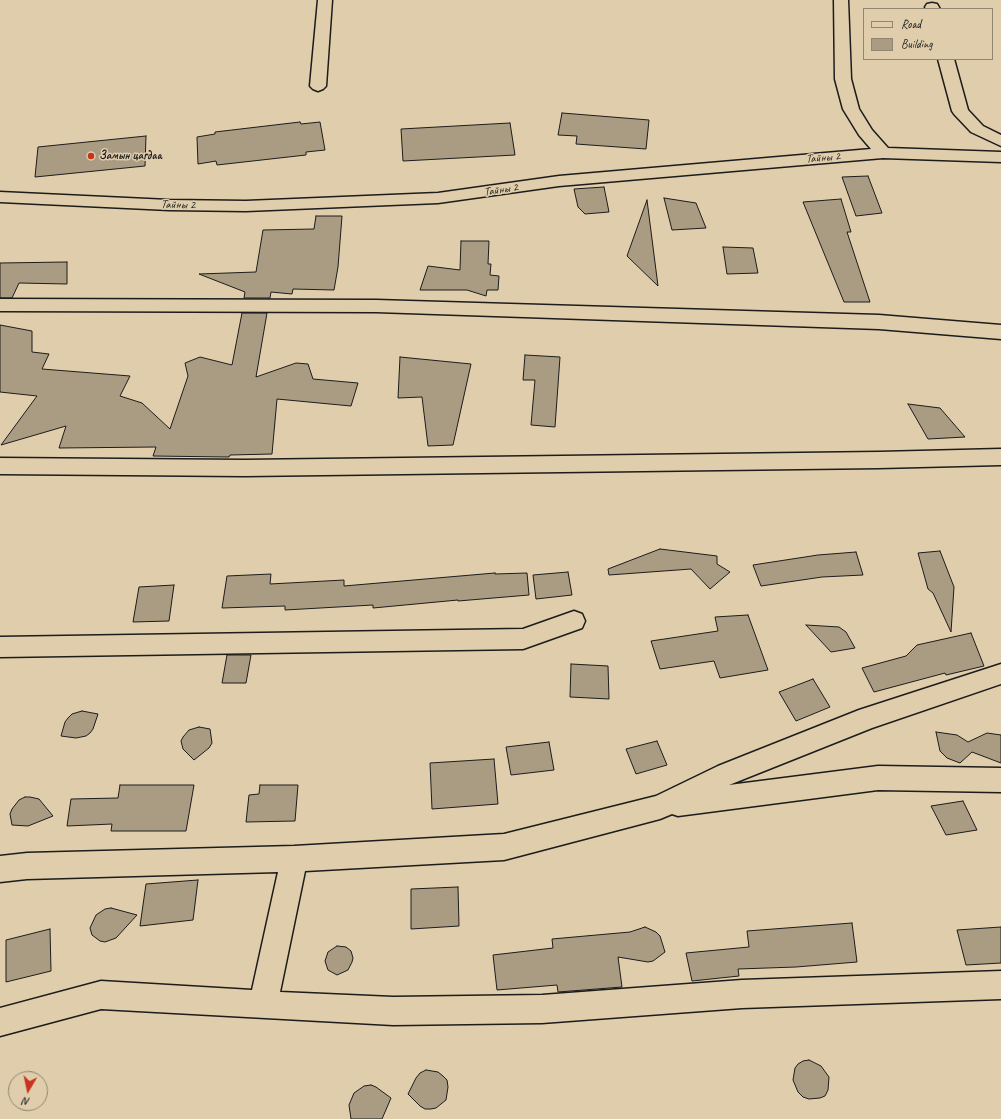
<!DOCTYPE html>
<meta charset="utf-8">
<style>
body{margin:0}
#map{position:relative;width:1001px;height:1119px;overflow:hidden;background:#e0cdab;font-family:Caveat,sans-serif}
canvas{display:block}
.legend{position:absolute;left:863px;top:8px;width:130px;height:52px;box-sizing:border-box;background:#e0cdab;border:1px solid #928672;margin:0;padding:5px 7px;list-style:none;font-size:12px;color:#1c1c1c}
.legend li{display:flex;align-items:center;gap:8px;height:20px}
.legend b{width:20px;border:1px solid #928672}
.north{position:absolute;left:8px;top:1071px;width:40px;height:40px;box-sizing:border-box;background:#e0cdab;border:1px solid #928672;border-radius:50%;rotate:189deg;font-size:11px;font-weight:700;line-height:16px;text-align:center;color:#1c1c1c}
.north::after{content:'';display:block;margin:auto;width:14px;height:18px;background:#c8321e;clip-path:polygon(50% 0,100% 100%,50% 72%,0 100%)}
</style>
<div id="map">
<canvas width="1001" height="1119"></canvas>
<ul class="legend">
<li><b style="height:5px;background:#e0cdab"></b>Road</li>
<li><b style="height:11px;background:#aa9c83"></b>Building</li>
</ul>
<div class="north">N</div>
</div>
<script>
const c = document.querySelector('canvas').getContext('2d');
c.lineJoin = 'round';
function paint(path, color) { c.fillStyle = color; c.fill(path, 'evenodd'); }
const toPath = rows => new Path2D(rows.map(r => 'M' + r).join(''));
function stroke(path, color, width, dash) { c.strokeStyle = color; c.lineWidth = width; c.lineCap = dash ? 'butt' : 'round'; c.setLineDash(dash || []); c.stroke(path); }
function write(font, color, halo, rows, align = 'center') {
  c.font = font + ' Caveat,sans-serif'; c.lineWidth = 3; c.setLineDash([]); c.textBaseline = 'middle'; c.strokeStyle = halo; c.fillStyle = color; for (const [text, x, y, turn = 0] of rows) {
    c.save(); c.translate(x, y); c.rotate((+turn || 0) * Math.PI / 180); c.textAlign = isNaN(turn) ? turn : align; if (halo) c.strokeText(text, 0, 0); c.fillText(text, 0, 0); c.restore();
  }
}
const building = toPath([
 [562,113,649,120,646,149,576,144,577,136,558,135,562,113],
 [300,122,301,124,320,122,325,150,306,152,306,155,217,165,216,161,198,164,197,137,215,134,215,132,300,122],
 [510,123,515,155,403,161,401,129,510,123],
 [146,136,145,166,35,177,38,147,146,136],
 [868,176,882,213,856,216,842,177,868,176],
 [604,187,609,212,585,214,578,207,574,189,604,187],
 [664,198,696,203,706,228,672,230,664,198],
 [841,199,851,232,847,232,870,302,844,302,803,202,841,199],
 [647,200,658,286,627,256,647,200],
 [316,216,342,216,338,267,334,290,293,289,292,294,271,292,270,298,244,298,245,292,199,274,256,272,263,230,314,229,316,216],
 [461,241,489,241,488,264,491,264,490,275,499,276,498,290,487,290,486,296,467,290,420,290,428,266,460,270,461,241],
 [723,247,753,248,758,273,727,274,723,247],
 [67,262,67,284,19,283,12,298,0,298,0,263,67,262],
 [242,313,267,313,256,377,296,363,308,364,313,379,358,383,351,406,277,399,272,454,230,455,229,457,153,456,156,447,59,448,66,426,1,445,37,396,0,392,0,325,32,331,32,352,49,354,42,369,130,376,120,396,142,403,170,429,188,376,185,363,200,357,232,365,242,313],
 [525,355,560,357,555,427,531,425,535,380,523,380,525,355],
 [400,357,471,364,453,445,428,446,422,397,398,398,400,357],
 [908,404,940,408,965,437,928,439,908,404],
 [660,549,717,556,717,564,730,572,710,589,691,569,609,575,608,569,660,549],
 [940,551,954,587,951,632,933,593,928,589,918,553,940,551],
 [856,552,863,575,822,577,761,586,753,565,818,555,856,552],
 [568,572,572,595,536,599,533,575,568,572],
 [495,573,495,574,527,573,529,595,458,601,458,600,373,608,373,605,285,610,285,606,222,608,227,576,271,574,270,584,344,580,344,586,495,573],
 [174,585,169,621,133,622,139,587,174,585],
 [748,615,768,670,720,678,714,661,660,669,651,641,718,631,715,617,748,615],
 [806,625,839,627,846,632,855,648,831,652,806,625],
 [971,633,984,666,946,675,945,673,874,692,862,668,906,656,917,645,971,633],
 [227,655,251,655,246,683,222,683,227,655],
 [571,664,608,666,609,699,570,697,571,664],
 [813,679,830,707,796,721,779,692,813,679],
 [82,711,98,714,93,729,90,733,86,736,76,738,61,736,65,722,68,718,72,714,82,711],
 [199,727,210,729,212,743,209,748,194,760,183,749,181,741,183,737,189,730,199,727],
 [936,732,957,735,968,742,987,733,1001,735,1001,763,972,752,960,763,947,758,940,751,936,732],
 [657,741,667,765,636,774,626,749,657,741],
 [549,742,554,770,511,775,506,747,549,742],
 [494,759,498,804,432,809,430,763,494,759],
 [120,785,194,785,186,831,111,831,112,824,67,826,71,799,118,798,120,785],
 [260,785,298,785,295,821,246,822,249,795,259,794,260,785],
 [25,797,30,797,39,799,53,816,28,826,12,825,10,814,12,809,19,800,25,797],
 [963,801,977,830,946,835,931,806,963,801],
 [198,880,193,920,140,926,146,884,198,880],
 [458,887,459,926,411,929,411,889,458,887],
 [111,908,137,915,116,938,105,942,100,941,92,935,90,928,96,915,105,909,111,908],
 [852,923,857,962,796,967,738,969,739,976,692,981,686,953,749,947,747,931,852,923],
 [645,927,656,932,660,936,665,952,653,961,648,962,618,957,622,987,558,992,557,985,497,990,493,955,553,948,552,939,630,932,645,927],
 [1001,927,1001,963,966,965,957,930,1001,927],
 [50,929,51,971,6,982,6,940,50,929],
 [337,946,346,947,351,951,353,958,352,962,348,970,337,975,328,970,325,961,328,952,337,946],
 [809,1060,821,1066,829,1077,828,1090,825,1096,820,1098,809,1099,803,1097,798,1092,793,1080,795,1068,798,1064,803,1061,809,1060],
 [426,1070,438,1072,443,1076,447,1080,448,1087,446,1100,436,1108,431,1109,425,1109,420,1106,408,1094,416,1078,420,1073,426,1070],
 [371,1085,376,1087,391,1098,382,1119,351,1119,349,1105,354,1093,364,1086,371,1085]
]);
const minor = toPath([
 [318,0,332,0,326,86,323,89,318,91,313,89,310,86,318,0],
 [834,0,848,0,851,79,859,109,872,130,888,148,1001,152,1001,162,883,158,559,186,438,203,246,211,169,210,0,202,0,192,169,200,246,201,438,193,559,176,871,149,859,135,843,109,835,79,834,0],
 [932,3,937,4,940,9,926,9,925,7,927,4,932,3],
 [938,59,954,59,968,110,983,126,1001,135,1001,146,971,132,954,114,952,111,938,59],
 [0,299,376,300,879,315,1001,325,1001,339,879,329,376,312,0,311,0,299],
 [1001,449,1001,465,879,468,245,476,0,474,0,458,245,460,879,452,1001,449],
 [574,611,582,614,585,621,582,628,523,649,0,657,0,637,523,629,574,611],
 [1001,664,1001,684,872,728,729,785,878,766,1001,768,1001,792,878,790,678,816,672,814,660,819,504,860,305,871,280,992,393,997,542,995,742,980,1001,971,1001,999,742,1008,542,1023,393,1025,101,1009,0,1036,0,1008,101,981,252,990,278,872,27,879,0,882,0,856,27,853,294,846,504,834,656,796,718,766,859,710,1001,664]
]);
const markers = [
 [91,156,4,"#c8321e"]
];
const farPoinames = [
 ["Замын цагдаа",99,156]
];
const farStreetnames = [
 ["Тайны 2",823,158,-5],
 ["Тайны 2",501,190,-9],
 ["Тайны 2",178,205,1]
];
paint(building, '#aa9c83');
stroke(building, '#1c1c1c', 1);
stroke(minor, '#1c1c1c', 3);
paint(minor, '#e0cdab');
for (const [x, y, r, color] of markers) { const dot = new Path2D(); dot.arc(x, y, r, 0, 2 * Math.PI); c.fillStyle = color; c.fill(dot); stroke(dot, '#e0cdab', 1.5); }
write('bold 12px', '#1c1c1c', '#e0cdab', farPoinames, 'left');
write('12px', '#1c1c1c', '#e0cdab', farStreetnames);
</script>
